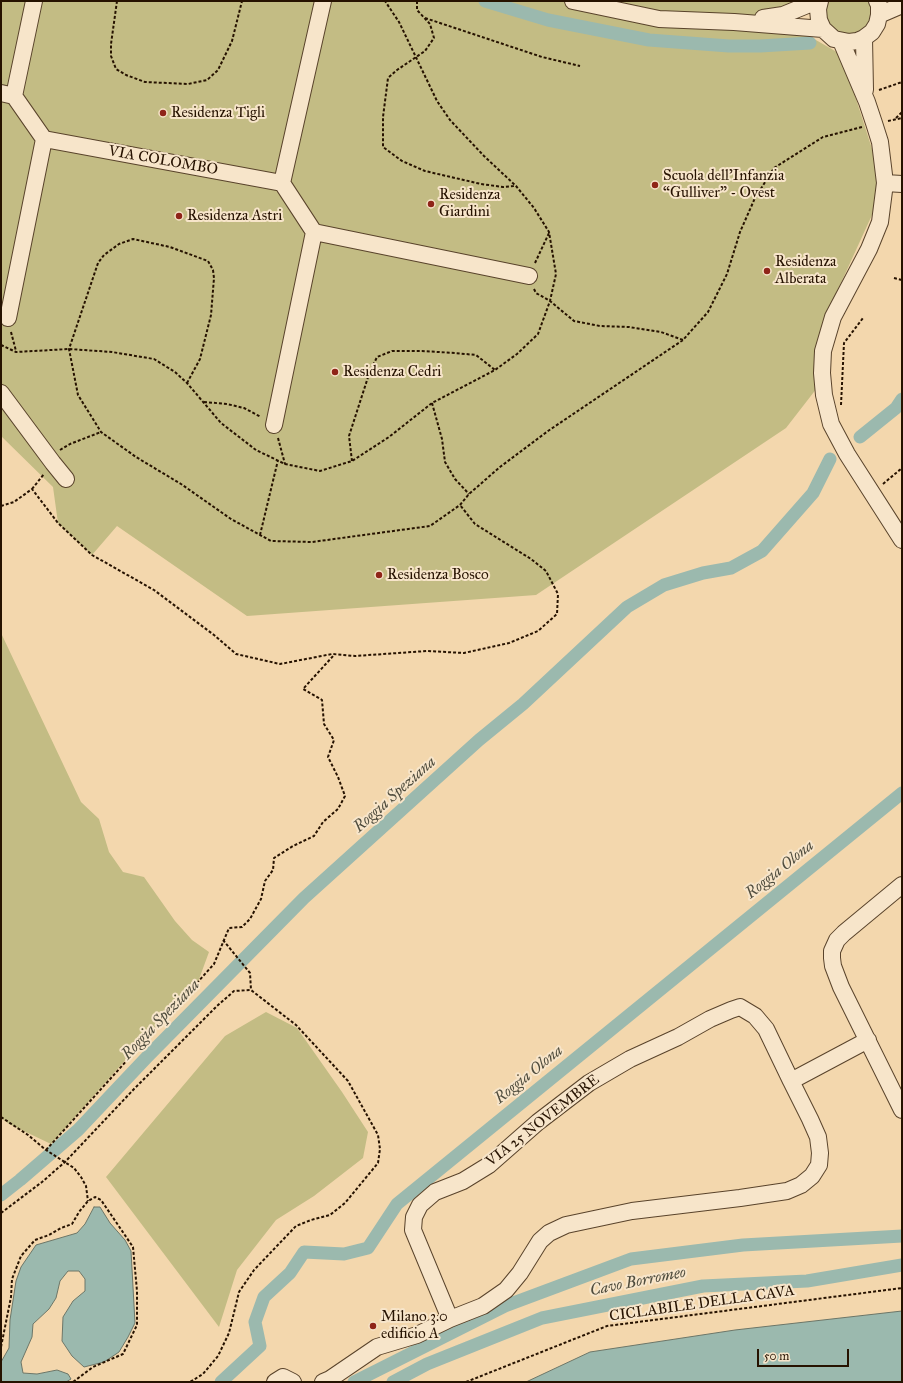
<!DOCTYPE html>
<meta charset="utf-8">
<style>
body{margin:0}
#map{position:relative;width:903px;height:1383px;overflow:hidden;background:#f3d7ad;font-family:"IM FELL Great Primer",serif}
canvas{display:block}
.frame{position:absolute;inset:0;border:2px solid #261200;pointer-events:none}
.scale{position:absolute;left:757px;top:1349px;width:92px;height:18px;box-sizing:border-box;border:2px solid #261200;border-top:0;padding-left:5px;font-size:12px;line-height:14px;white-space:nowrap;color:#261200;-webkit-text-stroke:3px #f7e5ca;paint-order:stroke}
</style>
<div id="map">
<canvas width="903" height="1383"></canvas>
<div class="frame"></div>
<div class="scale">50 m</div>
</div>
<script>
const c = document.querySelector('canvas').getContext('2d');
c.lineJoin = 'round';
function paint(path, color) { c.fillStyle = color; c.fill(path, 'evenodd'); }
const toPath = rows => new Path2D(rows.map(r => 'M' + r).join(''));
function stroke(path, color, width, dash) { c.strokeStyle = color; c.lineWidth = width; c.lineCap = dash ? 'butt' : 'round'; c.setLineDash(dash || []); c.stroke(path); }
function write(font, color, halo, rows, align = 'center') {
  c.font = font + ' "IM FELL Great Primer",serif'; c.lineWidth = 4; c.setLineDash([]); c.textBaseline = 'middle'; c.strokeStyle = halo; c.fillStyle = color; for (const [text, x, y, turn = 0] of rows) {
    c.save(); c.translate(x, y); c.rotate((+turn || 0) * Math.PI / 180); c.textAlign = isNaN(turn) ? turn : align; if (halo) c.strokeText(text, 0, 0); c.fillText(text, 0, 0); c.restore();
  }
}
const green = toPath([
 [1,1,797,1,802,32,842,55,873,152,879,188,872,215,824,320,817,388,786,428,536,595,247,616,117,526,92,555,58,523,53,487,1,436],
 [824,1,872,1,874,14,867,29,852,37,829,29,823,4],
 [1,633,81,802,99,819,109,852,123,872,144,877,175,921,192,940,209,952,198,982,128,1057,51,1144,9,1124,1,1118],
 [266,1012,297,1028,342,1092,368,1132,363,1158,314,1196,276,1220,237,1270,219,1327,106,1177,225,1036]
]);
const water = toPath([
 [94,1207,100,1207,110,1223,125,1240,131,1251,135,1323,128,1337,119,1352,104,1362,84,1367,72,1356,62,1341,63,1317,73,1301,85,1291,85,1279,79,1271,68,1271,60,1281,56,1298,49,1309,33,1324,32,1337,21,1362,23,1373,37,1374,57,1370,68,1374,71,1379,66,1382,1,1382,1,1362,9,1348,10,1320,16,1281,21,1267,36,1245,77,1233,85,1224,94,1207],
 [902,1311,902,1382,526,1382,590,1352,735,1330,902,1311]
]);
const canal = toPath([
 [485,1,548,20,649,40,729,46,760,46,810,43],
 [860,437,896,408,902,399],
 [1,1195,20,1180,78,1130,147,1057,304,898,479,740,523,704,627,607,664,585,703,573,731,568,762,551,813,493,830,459],
 [221,1382,260,1346,255,1322,264,1297,290,1273,304,1252,344,1254,368,1248,397,1204,902,793],
 [354,1382,505,1306,631,1259,743,1245,902,1236],
 [393,1382,427,1364,542,1318,703,1286,807,1281,902,1265]
]);
const path = toPath([
 [117,1,111,44,111,56,116,69,126,75,145,82,188,84,207,80,218,70,232,41,242,1],
 [357,1,359,1],
 [417,1,417,10,430,24,434,38,425,51,397,70,388,78,383,117,383,147,402,161,425,171,481,184,503,187,515,186],
 [425,18,542,57,580,66],
 [879,90,902,82],
 [896,118,902,112],
 [888,121,902,118],
 [535,263,549,233],
 [894,278,902,280],
 [534,289,536,293,550,301,574,321,600,326,629,327,661,332,683,340],
 [11,332,16,351],
 [1,345,16,352,69,349,112,352,154,359,175,372,187,383,221,423,256,450,285,464,320,471,352,461,389,437,432,403,495,370,517,354,538,334,550,301,556,274,549,232,534,208,516,186,484,156,450,120,437,101,399,22,385,1],
 [187,383,200,359,211,315,214,278,213,270,208,261,170,247,133,239,119,244,104,255,98,263,69,349,78,395,101,432,136,457,181,484,231,519,271,541,312,542,430,526,460,505,469,494,500,467,548,431,683,340,708,312,727,274,740,232,755,198,774,168,823,137,862,127],
 [204,402,227,404,244,408,261,417],
 [432,403,442,439,445,462,455,479,469,494],
 [841,405,844,343,863,318],
 [278,438,285,464],
 [60,450,70,444,101,432],
 [352,461,349,436,369,374,377,357,392,351,422,351,455,353,476,355,495,370],
 [883,484,902,468],
 [32,489,44,474],
 [1,506,14,502,32,489,58,523,92,555,154,590,214,635,236,654,280,664,332,654,355,656,427,651,464,653,509,643,538,631,557,614,558,594,546,571,531,559,475,524,460,505],
 [260,535,278,460],
 [223,940,250,973,251,990],
 [1,1117,28,1135,46,1150,74,1168,81,1177,86,1186,88,1201],
 [46,1150,214,964,229,928,242,927,250,919,261,899,265,881,273,870,274,858,293,846,314,836,323,822,338,809,345,796,338,777,328,757,334,740,324,724,322,700,303,689,334,655],
 [1,1213,42,1182,65,1162,134,1089,217,1006,234,991,251,990,296,1025,348,1081,378,1135,380,1149,378,1163,345,1203,330,1215,311,1220,296,1226,254,1270,239,1292,229,1333,218,1356,203,1374,190,1382],
 [1,1347,11,1297,12,1279,21,1256,35,1240,49,1235,61,1228,72,1224,79,1212,88,1201,95,1197,101,1200,133,1247,137,1291,137,1325,123,1354,93,1367,73,1382],
 [466,1382,607,1326,902,1288]
]);
const minor = toPath([
 [573,1,659,19,734,22,823,29],
 [820,1,818,9,819,20,823,29,834,39,849,42,857,41,864,38,872,32,877,24,879,15,879,5,877,1],
 [879,15,902,5],
 [763,18,783,15,817,1],
 [864,38,865,90],
 [841,41,867,102,874,123,880,142,885,183,880,222,869,249,833,317,823,351,822,373,824,395,831,424,847,454,902,540],
 [1,93,14,96,44,139,282,183,314,232,529,276],
 [14,96,34,1],
 [282,183,323,1],
 [885,183,902,184],
 [8,318,44,139],
 [1,393,53,463,66,479],
 [274,425,314,232],
 [902,885,844,933,837,940,832,951,832,958,833,966,841,987,902,1110],
 [791,1081,810,1119,818,1137,820,1153,819,1165,812,1176,801,1185,787,1191,740,1198,632,1211,566,1225,549,1233,540,1241,520,1273,506,1290,483,1306,450,1319,413,1230,414,1217,420,1205,435,1192,463,1181,489,1165,538,1122,589,1083,630,1059,678,1037,710,1019,731,1010,740,1007,755,1016,766,1029,791,1081,868,1040],
 [275,1382,283,1377,293,1382],
 [323,1382,330,1379,377,1347,417,1335,450,1319]
]);
const markers = [
 [163,113,4,"#8f2418"],
 [655,185,4,"#8f2418"],
 [431,204,4,"#8f2418"],
 [179,216,4,"#8f2418"],
 [767,271,4,"#8f2418"],
 [335,372,4,"#8f2418"],
 [379,575,4,"#8f2418"],
 [373,1326,4,"#8f2418"]
];
const poiNames = [
 ["Residenza Tigli",171,113],
 ["Scuola dell’Infanzia",663,176],
 ["“Gulliver” - Ovest",663,193],
 ["Residenza",439,195],
 ["Giardini",439,212],
 ["Residenza Astri",187,216],
 ["Residenza",775,262],
 ["Alberata",775,279],
 ["Residenza Cedri",343,372],
 ["Residenza Bosco",387,575],
 ["Milano 3.0",381,1317],
 ["edificio A",381,1334]
];
const streetNames = [
 ["VIA COLOMBO",163,161,10],
 ["VIA 25 NOVEMBRE",543,1121,-38],
 ["CICLABILE DELLA CAVA",702,1304,-8]
];
const waterNames = [
 ["Roggia Speziana",395,795,-42],
 ["Roggia Olona",780,870,-39],
 ["Roggia Speziana",161,1020,-46],
 ["Roggia Olona",529,1075,-39],
 ["Cavo Borromeo",638,1282,-11]
];
paint(green, '#c3bc84');
paint(water, '#9bb9ae');
stroke(water, '#6c7668', 1);
stroke(canal, '#9bb9ae', 13);
stroke(minor, '#59432b', 18);
stroke(path, '#261200', 2, [3, 2]);
stroke(minor, '#f7e5ca', 16);
for (const [x, y, r, color] of markers) { const dot = new Path2D(); dot.arc(x, y, r, 0, 2 * Math.PI); c.fillStyle = color; c.fill(dot); stroke(dot, '#f7e5ca', 1.5); }
write('15px', '#261200', '#f7e5ca', poiNames, 'left');
write('15px', '#261200', '#f7e5ca', streetNames);
write('italic 16px', '#4f4c3d', '#f7e5ca', waterNames);
</script>
